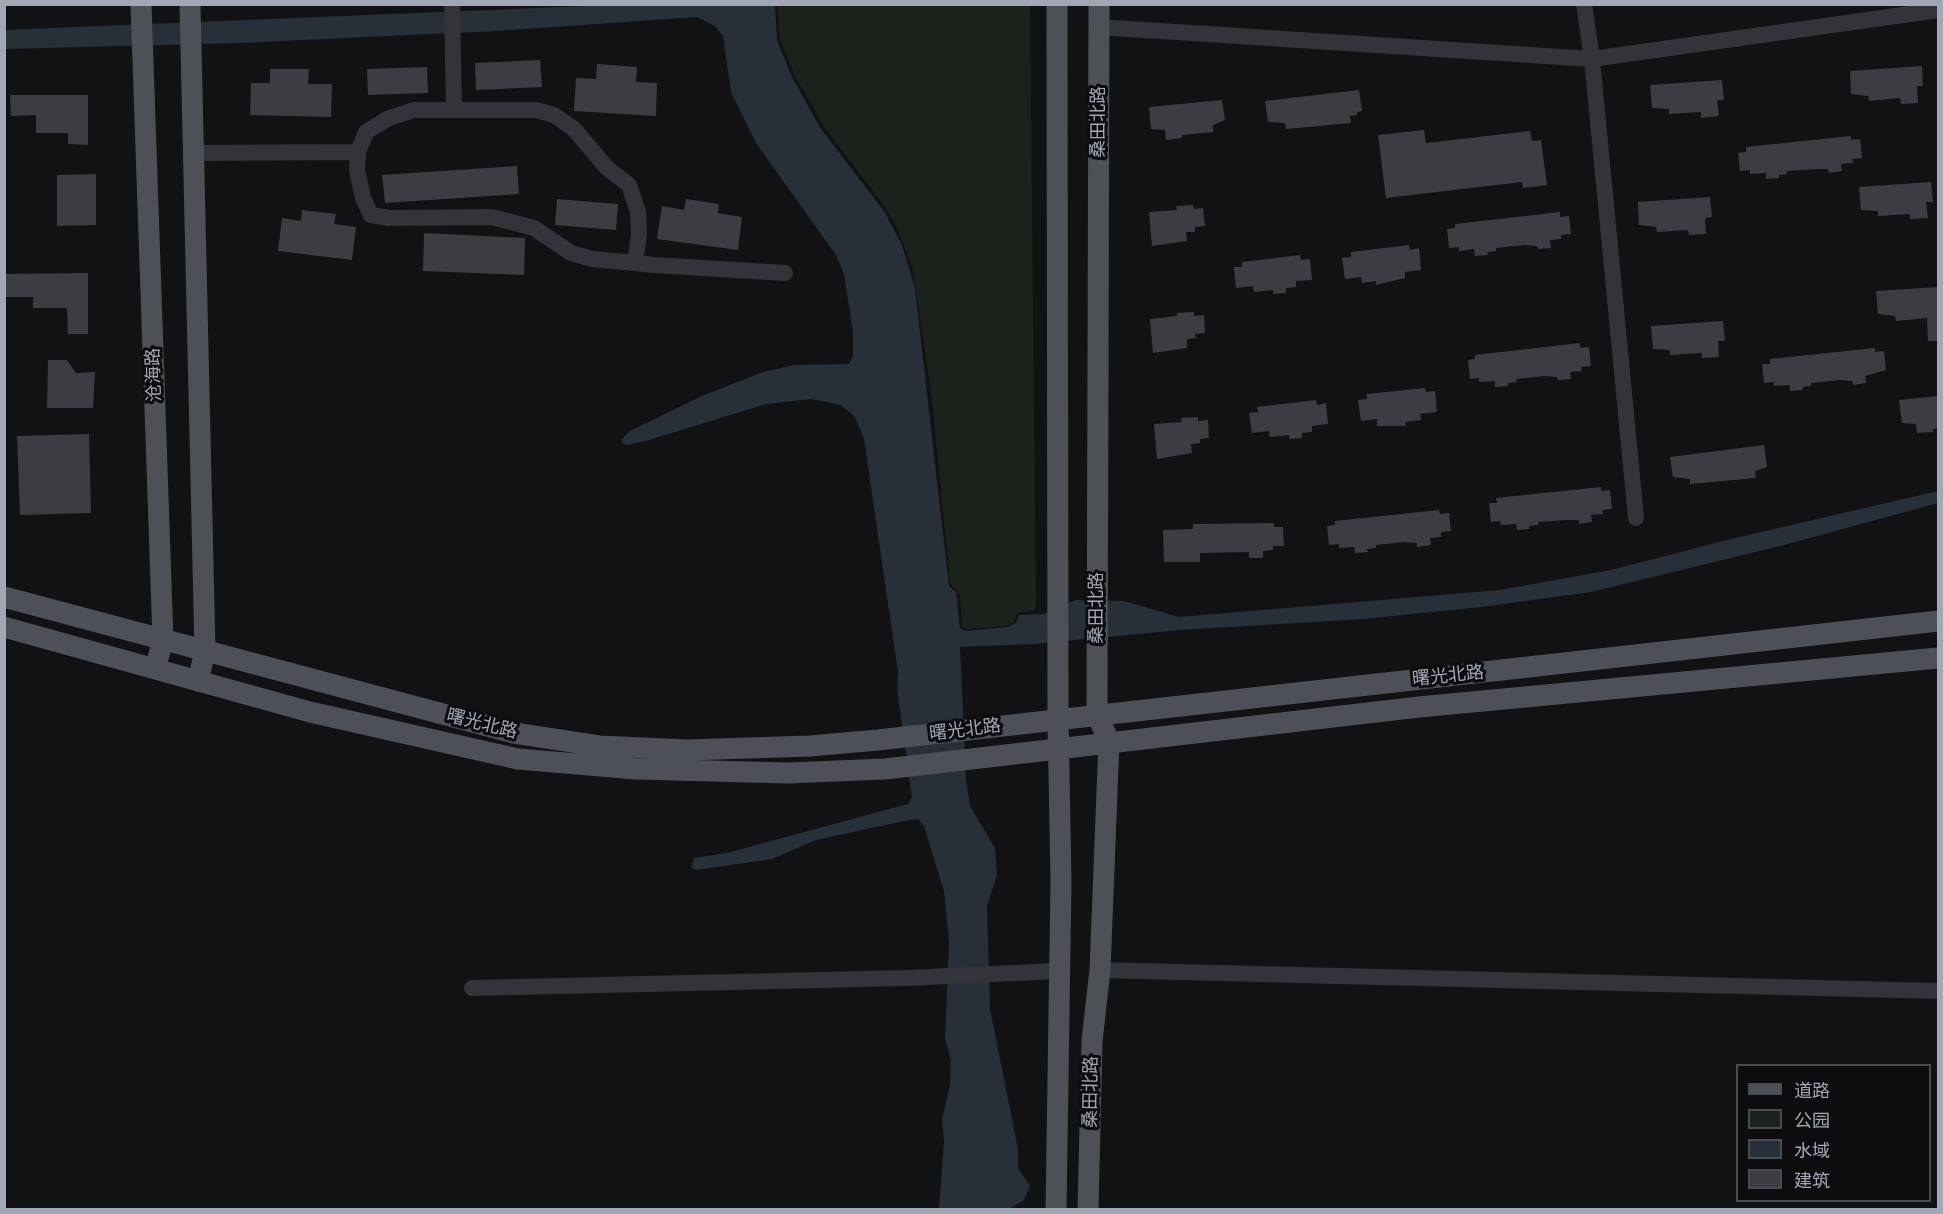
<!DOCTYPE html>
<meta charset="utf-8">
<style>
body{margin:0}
#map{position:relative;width:1943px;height:1214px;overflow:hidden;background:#121214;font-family:Cabin,"Noto Sans SC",sans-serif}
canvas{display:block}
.frame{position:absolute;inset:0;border:6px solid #a2a7b6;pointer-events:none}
.legend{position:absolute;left:1736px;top:1064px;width:195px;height:138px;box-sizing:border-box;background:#0d0d0f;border:2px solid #494b52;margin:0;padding:8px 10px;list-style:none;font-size:18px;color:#a2a7b6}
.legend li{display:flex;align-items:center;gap:12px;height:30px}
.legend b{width:30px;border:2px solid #494b52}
</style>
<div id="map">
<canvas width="1943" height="1214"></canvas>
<div class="frame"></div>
<ul class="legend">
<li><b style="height:8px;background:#4e5058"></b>道路</li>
<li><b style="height:16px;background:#1a221b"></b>公园</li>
<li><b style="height:16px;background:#273038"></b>水域</li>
<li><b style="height:16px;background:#3c3c42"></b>建筑</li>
</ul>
</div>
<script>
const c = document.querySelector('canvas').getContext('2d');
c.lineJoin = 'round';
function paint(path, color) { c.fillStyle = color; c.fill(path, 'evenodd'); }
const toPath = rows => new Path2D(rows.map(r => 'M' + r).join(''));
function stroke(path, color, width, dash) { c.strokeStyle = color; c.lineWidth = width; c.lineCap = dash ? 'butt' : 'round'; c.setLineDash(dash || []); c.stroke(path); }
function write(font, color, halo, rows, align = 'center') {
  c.font = font + ' Cabin,"Noto Sans SC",sans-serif'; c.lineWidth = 6; c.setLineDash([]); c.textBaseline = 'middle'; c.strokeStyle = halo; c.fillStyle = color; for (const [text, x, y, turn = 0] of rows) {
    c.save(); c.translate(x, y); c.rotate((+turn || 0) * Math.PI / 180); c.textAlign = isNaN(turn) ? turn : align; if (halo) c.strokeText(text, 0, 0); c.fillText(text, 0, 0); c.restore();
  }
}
const green = toPath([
 [777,5,1030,5,1036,603,1035,610,1017,613,1014,622,1007,626,966,629,962,626,960,595,950,583,932,399,913,269,897,228,885,207,824,127,796,78,780,40]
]);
const water = toPath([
 [609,5,775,5,777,40,792,77,821,129,884,211,902,245,915,288,949,586,956,592,960,628,965,631,1008,627,1016,623,1019,615,1043,614,1076,600,1124,601,1179,617,1500,590,1611,570,1731,539,1938,491,1938,503,1784,545,1591,592,1481,607,1363,619,1180,630,1033,644,960,647,966,780,970,806,995,848,997,876,987,905,990,1009,1018,1149,1018,1168,1030,1186,1024,1200,1009,1209,939,1209,944,1142,942,1120,950,1084,951,1060,945,1039,949,941,944,891,924,826,918,819,904,821,816,840,772,859,696,870,691,867,694,858,727,853,908,804,912,797,897,688,898,672,864,439,855,417,841,405,811,399,766,404,649,440,627,445,622,443,622,439,630,431,702,396,763,372,794,365,849,364,853,357,853,332,844,274,836,255,756,143,731,92,723,36,715,26,697,17,496,31,239,43,5,49,4,30]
]);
const building = toPath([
 [540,60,542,87,476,90,475,63],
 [597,64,637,67,636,82,657,83,656,116,574,111,576,78,596,79],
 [1922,66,1923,86,1917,86,1918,103,1901,104,1900,98,1869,101,1868,96,1851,94,1850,71],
 [427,67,428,93,368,95,367,69],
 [270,69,309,69,308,84,332,84,331,117,250,115,251,83,270,83],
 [1722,80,1724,100,1717,100,1719,116,1701,118,1701,112,1669,114,1669,109,1652,108,1650,85],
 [1359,90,1362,111,1357,112,1357,115,1350,116,1351,123,1286,129,1285,123,1268,122,1265,101],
 [10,95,88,95,88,145,68,144,68,133,36,133,36,115,11,116],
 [1222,100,1225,120,1213,125,1213,132,1182,135,1182,138,1166,140,1165,130,1151,129,1149,107],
 [1424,130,1426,143,1530,131,1532,141,1541,140,1547,185,1523,188,1522,182,1386,198,1378,135],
 [1851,136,1851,140,1860,139,1862,158,1852,159,1853,163,1841,164,1842,171,1829,173,1828,169,1816,169,1787,171,1787,174,1779,175,1779,178,1766,179,1766,173,1750,174,1750,170,1740,171,1738,153,1746,152,1746,147],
 [517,166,519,194,385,203,382,175],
 [96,174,96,225,57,226,57,175],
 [1931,182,1933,202,1926,202,1928,218,1910,219,1910,214,1878,216,1878,211,1861,210,1859,187],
 [1710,197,1712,217,1705,218,1706,234,1689,235,1688,230,1657,232,1656,227,1639,225,1638,202],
 [557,199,618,204,616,230,555,225],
 [686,199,719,204,718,213,742,217,738,250,657,239,662,206,684,210],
 [1193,205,1194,209,1203,208,1205,226,1195,227,1195,232,1186,232,1187,241,1152,246,1149,212,1177,210,1176,206],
 [302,210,336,214,334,224,356,227,352,260,278,251,282,218,301,221],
 [1560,212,1560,217,1569,216,1571,234,1561,235,1561,239,1550,240,1551,248,1538,249,1537,246,1525,245,1496,248,1496,251,1487,252,1488,255,1475,256,1474,249,1459,251,1459,247,1449,248,1447,229,1455,228,1455,224],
 [424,233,525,238,524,275,423,271],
 [1409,245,1410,250,1419,248,1421,270,1405,272,1405,278,1376,285,1376,281,1362,283,1361,277,1345,279,1342,258,1351,257,1351,252],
 [1300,255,1301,260,1310,259,1312,280,1296,281,1296,287,1286,288,1286,293,1273,294,1273,290,1254,292,1253,286,1236,288,1234,267,1242,267,1242,262],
 [88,273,88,334,68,334,67,308,33,308,33,297,4,297,4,274],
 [1938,287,1938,341,1928,341,1927,318,1896,321,1895,316,1878,314,1876,291],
 [1194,312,1194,316,1204,315,1205,333,1195,334,1196,338,1187,339,1187,348,1153,353,1150,319,1177,316,1177,313],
 [1723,321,1725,341,1718,341,1719,357,1702,358,1702,353,1670,355,1670,350,1653,349,1651,326],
 [1580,343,1580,348,1589,347,1591,366,1581,367,1582,371,1570,372,1571,379,1558,380,1557,377,1545,376,1516,379,1517,382,1508,383,1508,386,1495,387,1495,381,1479,382,1479,378,1470,379,1468,360,1475,359,1475,355],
 [1875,348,1875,352,1884,351,1886,370,1865,376,1866,383,1853,385,1852,381,1840,380,1811,383,1811,386,1803,387,1803,390,1790,391,1790,385,1774,386,1774,382,1764,383,1762,364,1770,364,1770,359],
 [48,360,67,360,76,373,95,372,93,408,47,408],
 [1425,388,1426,392,1435,391,1437,412,1420,414,1421,420,1405,422,1406,426,1377,426,1377,419,1361,421,1358,400,1367,399,1367,394],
 [1938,396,1938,428,1933,429,1933,432,1917,433,1916,424,1902,423,1899,400],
 [1316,400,1317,405,1326,403,1328,424,1312,426,1312,432,1302,433,1302,438,1289,439,1289,435,1270,437,1269,431,1252,433,1249,413,1258,412,1257,407],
 [1198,417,1198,421,1208,420,1209,438,1200,439,1200,443,1191,444,1192,453,1157,459,1154,424,1182,422,1181,418],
 [89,434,91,513,20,515,17,436],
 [1764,445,1767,467,1755,471,1756,478,1690,484,1690,479,1673,477,1670,457],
 [1601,487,1601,491,1610,490,1612,509,1602,510,1603,514,1591,515,1592,522,1579,524,1579,520,1566,520,1538,522,1538,525,1529,526,1529,529,1517,530,1516,524,1501,525,1500,521,1491,522,1489,503,1497,503,1496,498],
 [1439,510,1440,514,1449,513,1451,531,1441,532,1441,537,1430,538,1431,545,1417,547,1417,543,1404,542,1376,545,1376,548,1367,549,1368,552,1355,553,1354,547,1339,548,1339,544,1329,545,1327,526,1335,525,1335,521],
 [1274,523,1274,527,1283,527,1284,546,1273,546,1273,550,1263,551,1263,558,1249,558,1249,552,1200,553,1200,562,1164,562,1163,530,1193,529,1193,524]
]);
const minor = toPath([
 [452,4,454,110],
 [1584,4,1592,59,1636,518],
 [1099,27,1592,59,1938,10],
 [193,153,358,152],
 [635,263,639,234,638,212,629,185,607,168,574,129,554,115,536,110,414,110,389,118,366,132,358,152,357,170,363,198,371,215,389,218,492,217,534,228,571,253,592,259,635,263,654,265,785,273],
 [1100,970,1938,991],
 [472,988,906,978,1058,971]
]);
const major = toPath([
 [141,4,163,640,155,669],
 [190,4,205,651,198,681],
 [4,597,514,733,599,746,687,750,810,746,878,740,1938,621],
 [4,627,310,712,518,759,636,769,788,773,885,769,1419,707,1938,658],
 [1056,1210,1061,881,1058,719,1057,4],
 [1088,1210,1092,1041,1100,970,1109,741,1097,715,1099,4]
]);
const streetNames = [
 ["桑田北路",1099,122,-90],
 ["沧海路",154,375,-92],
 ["桑田北路",1097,608,-90],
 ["曙光北路",1448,676,-6],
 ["曙光北路",482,724,14],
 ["曙光北路",965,730,-7],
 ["桑田北路",1091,1092,-89]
];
paint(green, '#1a221b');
paint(water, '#273038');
paint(building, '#3c3c42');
stroke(minor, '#333339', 16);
stroke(major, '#4e5058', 21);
write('18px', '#a2a7b6', '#0d0d0f', streetNames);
</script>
